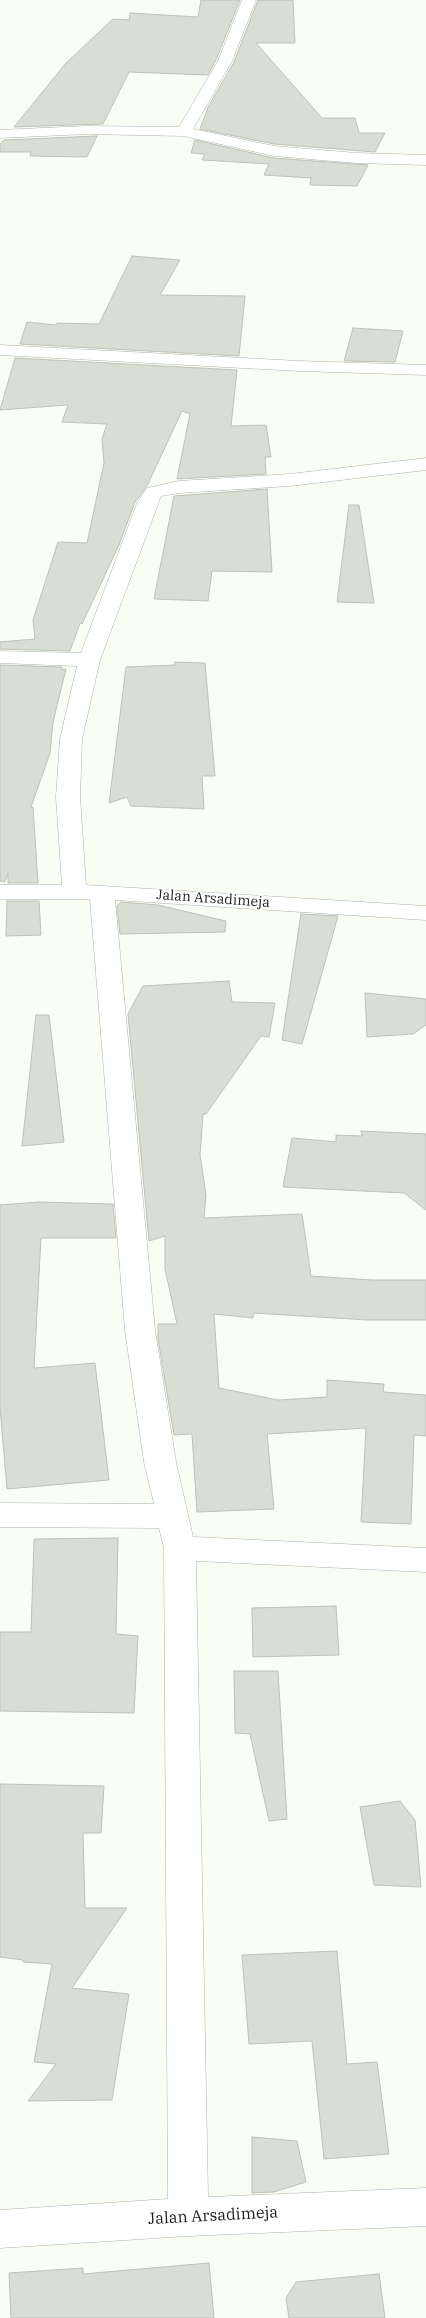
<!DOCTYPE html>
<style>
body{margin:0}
canvas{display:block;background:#f8fef4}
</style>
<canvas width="426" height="2318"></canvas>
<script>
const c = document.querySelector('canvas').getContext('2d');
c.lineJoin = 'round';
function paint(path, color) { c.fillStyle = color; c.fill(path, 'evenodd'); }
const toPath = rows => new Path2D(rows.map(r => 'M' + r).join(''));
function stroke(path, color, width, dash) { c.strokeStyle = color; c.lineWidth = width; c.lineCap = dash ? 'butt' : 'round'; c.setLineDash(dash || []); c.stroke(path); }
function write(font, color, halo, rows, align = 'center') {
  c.font = font + ' "IBM Plex Serif",serif'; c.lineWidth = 4.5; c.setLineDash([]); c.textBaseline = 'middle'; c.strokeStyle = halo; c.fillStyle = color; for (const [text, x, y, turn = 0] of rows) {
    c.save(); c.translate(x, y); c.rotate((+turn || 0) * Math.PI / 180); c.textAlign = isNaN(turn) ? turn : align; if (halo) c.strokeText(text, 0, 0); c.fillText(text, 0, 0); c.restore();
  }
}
const building = toPath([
 [201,0,240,0,216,60,208,75,129,72,103,124,14,127,66,63,113,19,129,20,130,13,198,17,201,0],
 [258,0,293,0,295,43,256,43,322,118,355,118,359,133,385,133,375,152,274,144,200,129,208,107,234,62,258,0],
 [97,136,87,157,30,156,31,152,0,152,0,144,4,140,97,136],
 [195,140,274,158,368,165,357,186,310,185,311,178,264,175,269,164,202,160,205,154,191,153,195,140],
 [132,256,180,260,160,295,245,296,239,356,20,344,27,322,56,325,57,323,99,324,132,256],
 [353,328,403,331,395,362,344,361,353,328],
 [15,358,237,370,231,426,266,425,271,457,265,457,266,474,177,479,190,414,182,411,147,486,135,502,119,545,82,624,80,623,70,651,0,649,0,642,35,639,33,620,58,542,87,543,104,463,102,439,107,424,62,422,68,405,0,410,15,358],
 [267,489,272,572,212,571,208,601,154,599,174,496,267,489],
 [349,505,359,505,374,603,337,602,349,505],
 [175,662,205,663,215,776,202,776,204,809,131,806,127,797,109,803,126,667,175,665,175,662],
 [0,665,62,667,61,670,66,669,53,722,50,753,31,807,33,807,38,883,8,883,8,873,5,882,0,881,0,665],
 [7,901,39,901,41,935,6,936,7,901],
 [121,902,158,905,226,921,225,932,120,934,117,906,121,902],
 [301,914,338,916,302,1044,282,1040,301,914],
 [229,981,232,1002,275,1003,269,1037,261,1036,206,1114,203,1114,200,1155,206,1195,204,1218,302,1214,311,1276,372,1280,426,1280,426,1320,367,1320,254,1313,253,1318,214,1314,219,1388,278,1400,327,1397,327,1380,384,1384,383,1392,426,1395,426,1436,414,1435,411,1524,361,1522,366,1428,267,1434,274,1509,197,1512,192,1434,174,1435,158,1339,158,1324,177,1324,165,1269,165,1236,149,1241,128,1014,143,986,229,981],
 [365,993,426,999,426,1025,413,1034,367,1037,365,993],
 [36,1015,49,1015,64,1142,22,1146,36,1015],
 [361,1131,426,1134,426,1210,404,1193,283,1187,292,1138,336,1142,336,1135,362,1136,361,1131],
 [39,1202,113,1204,116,1238,41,1238,34,1368,95,1363,109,1480,7,1489,0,1408,0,1205,39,1202],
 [118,1538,116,1634,138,1636,134,1713,0,1711,0,1632,31,1632,34,1539,118,1538],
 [336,1606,339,1655,253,1657,252,1608,336,1606],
 [234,1671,278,1671,287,1819,269,1821,250,1734,235,1733,234,1671],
 [0,1784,104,1786,101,1833,83,1833,85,1908,127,1908,72,1988,129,1994,112,2100,28,2101,56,2064,34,2062,52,1964,23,1962,23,1960,0,1957,0,1784],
 [400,1801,415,1820,421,1887,374,1885,360,1807,400,1801],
 [337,1951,347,2064,377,2062,389,2154,324,2159,312,2041,249,2044,242,1955,337,1951],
 [252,2137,297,2141,306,2182,274,2192,252,2193,252,2137],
 [209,2263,214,2318,11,2318,9,2273,83,2268,83,2274,209,2263],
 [379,2274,385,2318,289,2318,286,2298,296,2282,379,2274]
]);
const minor = toPath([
 [242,0,256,0,232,61,193,129,274,146,356,153,426,155,426,165,356,163,274,156,184,136,86,134,0,138,0,130,86,126,179,127,218,61,242,0],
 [0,345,299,361,426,365,426,375,299,371,0,355,0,345],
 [426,458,426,470,290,486,179,493,161,496,100,660,82,739,80,797,86,885,426,906,426,920,115,900,155,1330,176,1462,193,1537,426,1548,426,1572,196,1561,208,2197,426,2188,426,2226,188,2236,0,2248,0,2210,168,2199,164,1548,159,1528,0,1527,0,1503,154,1504,144,1462,125,1330,90,899,0,899,0,885,62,885,56,797,60,739,77,666,0,663,0,651,81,653,137,503,147,488,179,481,290,474,426,458]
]);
const streetNames = [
 ["Jalan Arsadimeja",213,899,4]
];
const nearStreetnames = [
 ["Jalan Arsadimeja",213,2216,-3]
];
paint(building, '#d8ded4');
stroke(building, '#bcc2b8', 1);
stroke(minor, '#adb2a8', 1);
paint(minor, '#fff');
write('14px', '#1d1f1c', '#fff', streetNames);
write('16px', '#1d1f1c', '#fff', nearStreetnames);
</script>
